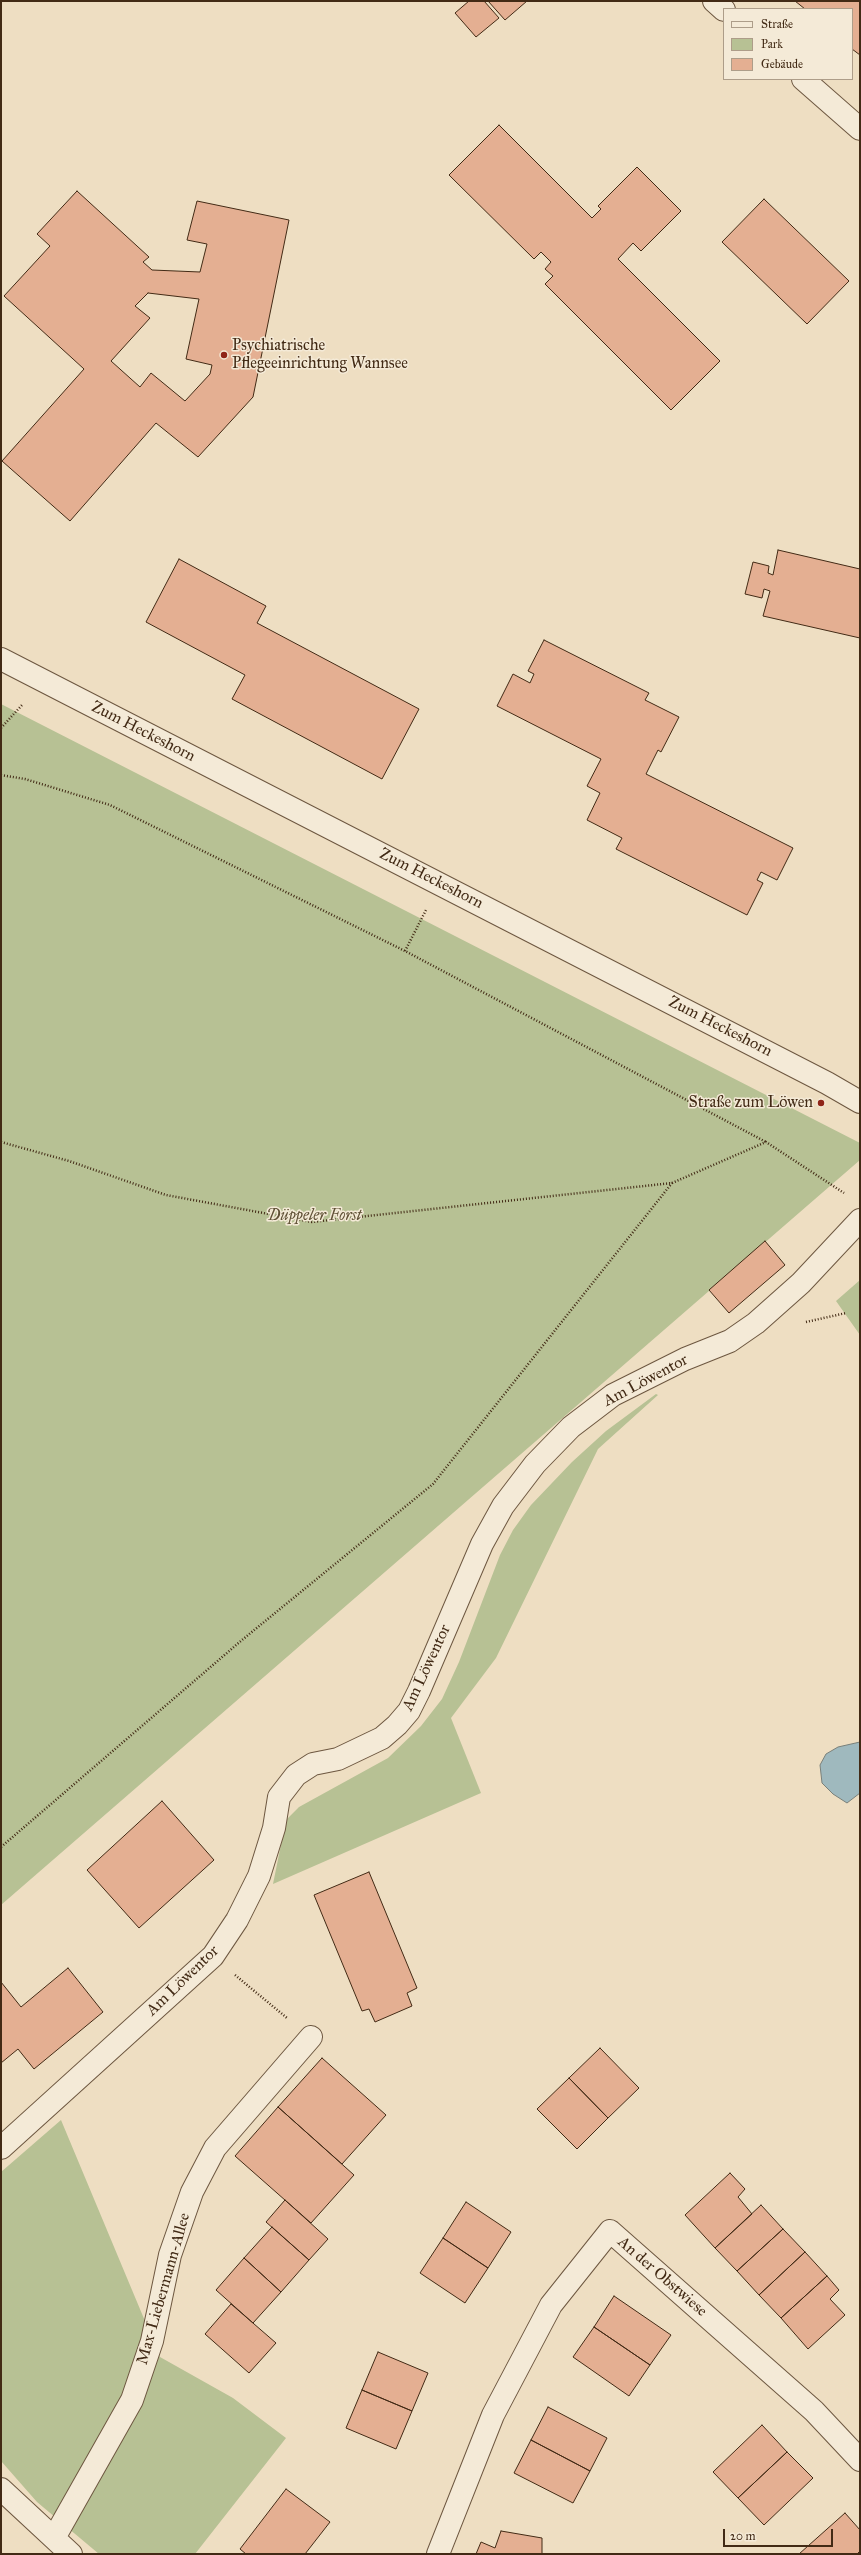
<!DOCTYPE html>
<meta charset="utf-8">
<style>
body{margin:0}
#map{position:relative;width:861px;height:2555px;overflow:hidden;background:#eedec2;font-family:"IM FELL Great Primer",serif}
canvas{display:block}
.frame{position:absolute;inset:0;border:2px solid #422a15;pointer-events:none}
.legend{position:absolute;left:723px;top:8px;width:130px;height:72px;box-sizing:border-box;background:#f4ead7;border:1px solid #ad9d89;margin:0;padding:5px 7px;list-style:none;font-size:12px;color:#422a15}
.legend li{display:flex;align-items:center;gap:8px;height:20px}
.legend b{width:20px;border:1px solid #ad9d89}
.scale{position:absolute;left:723px;top:2529px;width:110px;height:18px;box-sizing:border-box;border:2px solid #422a15;border-top:0;padding-left:5px;font-size:12px;line-height:14px;white-space:nowrap;color:#422a15;-webkit-text-stroke:3px #f4ead7;paint-order:stroke}
</style>
<div id="map">
<canvas width="861" height="2555"></canvas>
<div class="frame"></div>
<ul class="legend">
<li><b style="height:5px;background:#f4ead7"></b>Straße</li>
<li><b style="height:11px;background:#b7c194"></b>Park</li>
<li><b style="height:11px;background:#e4af92"></b>Gebäude</li>
</ul>
<div class="scale">20 m</div>
</div>
<script>
const c = document.querySelector('canvas').getContext('2d');
c.lineJoin = 'round';
function paint(path, color) { c.fillStyle = color; c.fill(path, 'evenodd'); }
const toPath = rows => new Path2D(rows.map(r => 'M' + r).join(''));
function stroke(path, color, width, dash) { c.strokeStyle = color; c.lineWidth = width; c.lineCap = dash ? 'butt' : 'round'; c.setLineDash(dash || []); c.stroke(path); }
function write(font, color, halo, rows, align = 'center') {
  c.font = font + ' "IM FELL Great Primer",serif'; c.lineWidth = 3; c.setLineDash([]); c.textBaseline = 'middle'; c.strokeStyle = halo; c.fillStyle = color; for (const [text, x, y, turn = 0] of rows) {
    c.save(); c.translate(x, y); c.rotate((+turn || 0) * Math.PI / 180); c.textAlign = isNaN(turn) ? turn : align; if (halo) c.strokeText(text, 0, 0); c.fillText(text, 0, 0); c.restore();
  }
}
const green = toPath([
 [1,704,860,1143,860,1160,1,1905],
 [860,1280,860,1335,836,1301],
 [656,1394,658,1395,598,1449,496,1658,451,1718,481,1793,273,1884,286,1820,299,1807,388,1758,421,1726,442,1699,459,1662,500,1555,513,1530,531,1505,572,1462,606,1431],
 [61,2120,160,2357,233,2398,286,2438,195,2554,99,2554,37,2502,1,2461,1,2172]
]);
const water = toPath([
 [860,1742,860,1793,847,1803,833,1794,822,1783,820,1765,826,1754,838,1747,860,1742]
]);
const building = toPath([
 [469,1,484,1,499,18,476,37,455,13,469,1],
 [488,1,527,1,505,20,488,1],
 [795,1,860,1,860,55,852,49,852,9,805,9,795,1],
 [499,125,592,218,601,209,598,206,637,167,681,211,641,251,633,243,618,259,720,361,671,410,545,284,553,276,545,269,551,262,541,252,534,259,449,175,499,125],
 [77,191,149,257,143,262,152,270,200,272,207,244,187,240,197,201,289,220,253,397,198,457,156,423,70,521,2,461,84,369,4,296,50,246,37,234,77,191],
 [148,293,199,299,186,359,212,365,210,374,185,401,151,373,140,387,111,361,150,318,135,306,148,293],
 [764,199,849,281,807,324,722,242,764,199],
 [778,550,860,569,860,638,763,616,770,591,764,589,762,598,745,594,753,562,769,566,768,573,773,575,778,550],
 [179,559,266,606,257,623,419,709,382,779,232,699,245,675,146,622,179,559],
 [544,640,649,693,645,700,679,717,661,752,658,750,646,774,793,848,777,880,761,872,757,880,763,883,747,915,616,849,622,838,587,820,600,793,587,786,601,759,497,706,513,674,530,683,534,674,528,671,544,640],
 [765,1241,785,1265,729,1313,709,1290,765,1241],
 [162,1801,214,1860,139,1928,87,1870,162,1801],
 [369,1872,417,1988,407,1993,412,2006,375,2022,369,2009,362,2011,314,1895,369,1872],
 [68,1968,103,2012,34,2069,18,2049,1,2063,1,1982,21,2007,68,1968],
 [600,2048,639,2088,608,2118,569,2078,600,2048],
 [322,2058,386,2115,342,2164,278,2107,322,2058],
 [569,2078,608,2118,577,2149,537,2109,569,2078],
 [278,2107,354,2175,311,2223,235,2156,278,2107],
 [730,2173,745,2189,738,2197,752,2214,715,2248,685,2215,730,2173],
 [285,2200,328,2239,309,2260,266,2222,285,2200],
 [466,2202,511,2232,488,2268,443,2238,466,2202],
 [761,2205,783,2229,737,2271,715,2248,761,2205],
 [272,2227,309,2260,281,2292,244,2258,272,2227],
 [783,2229,805,2252,759,2295,737,2271,783,2229],
 [443,2238,488,2268,465,2303,420,2273,443,2238],
 [805,2252,827,2276,781,2318,759,2295,805,2252],
 [244,2258,281,2292,253,2323,216,2290,244,2258],
 [827,2276,839,2290,830,2299,845,2315,808,2349,781,2318,827,2276],
 [614,2296,671,2335,650,2365,594,2327,614,2296],
 [231,2304,276,2343,249,2373,205,2334,231,2304],
 [594,2327,650,2365,629,2396,573,2357,594,2327],
 [378,2352,428,2373,412,2411,362,2390,378,2352],
 [362,2390,412,2411,396,2449,346,2428,362,2390],
 [548,2407,607,2438,590,2471,531,2440,548,2407],
 [762,2425,787,2452,738,2498,713,2472,762,2425],
 [531,2440,590,2471,573,2503,514,2473,531,2440],
 [787,2452,813,2478,764,2525,738,2498,787,2452],
 [286,2489,330,2522,305,2554,246,2554,240,2549,286,2489],
 [845,2513,860,2530,860,2551,857,2554,799,2554,845,2513],
 [501,2531,542,2538,542,2554,476,2554,481,2542,495,2548,501,2531]
]);
const path = toPath([
 [1,728,22,705],
 [1,775,25,779,110,805,405,951,766,1142],
 [405,951,426,910],
 [1,1142,69,1161,166,1195,312,1222,672,1183,766,1142,844,1193],
 [806,1322,846,1313],
 [1,1847,242,1640,433,1484,672,1183],
 [235,1975,287,2018]
]);
const minor = toPath([
 [714,1,724,10],
 [803,79,860,129],
 [1,659,827,1083,860,1102],
 [1,2148,213,1956,237,1920,259,1876,274,1828,279,1797,296,1775,313,1764,338,1759,382,1738,397,1725,409,1711,419,1691,482,1544,503,1506,535,1464,571,1427,613,1395,685,1359,730,1341,756,1323,801,1283,860,1220],
 [1,2489,71,2554],
 [54,2538,132,2400,152,2341,170,2255,192,2192,215,2148,311,2037],
 [438,2554,493,2415,551,2305,610,2231,814,2411,860,2460]
]);
const markers = [
 [224,355,4,"#8f2418"],
 [821,1103,4,"#8f2418"]
];
const poiNames = [
 ["Psychiatrische",232,346],
 ["Pflegeeinrichtung Wannsee",232,364],
 ["Straße zum Löwen",813,1103,"right"]
];
const streetNames = [
 ["Zum Heckeshorn",143,732,27],
 ["Zum Heckeshorn",431,879,27],
 ["Zum Heckeshorn",720,1027,27],
 ["Am Löwentor",646,1381,-28],
 ["Am Löwentor",427,1668,-65],
 ["Am Löwentor",183,1981,-44],
 ["An der Obstwiese",662,2277,41],
 ["Max-Liebermann-Allee",164,2289,-74]
];
const parkNames = [
 ["Düppeler Forst",314,1216]
];
paint(green, '#b7c194');
paint(water, '#9fb9be');
stroke(water, '#7a807a', 1);
paint(building, '#e4af92');
stroke(building, '#422a15', 1);
stroke(minor, '#6d5740', 24);
stroke(path, '#422a15', 2.5, [1, 2]);
stroke(minor, '#f4ead7', 22);
for (const [x, y, r, color] of markers) { const dot = new Path2D(); dot.arc(x, y, r, 0, 2 * Math.PI); c.fillStyle = color; c.fill(dot); stroke(dot, '#f4ead7', 1.5); }
write('16px', '#422a15', '#f4ead7', poiNames, 'left');
write('16px', '#422a15', '#f4ead7', streetNames);
write('italic 16px', '#5f5035', '#f4ead7', parkNames);
</script>
